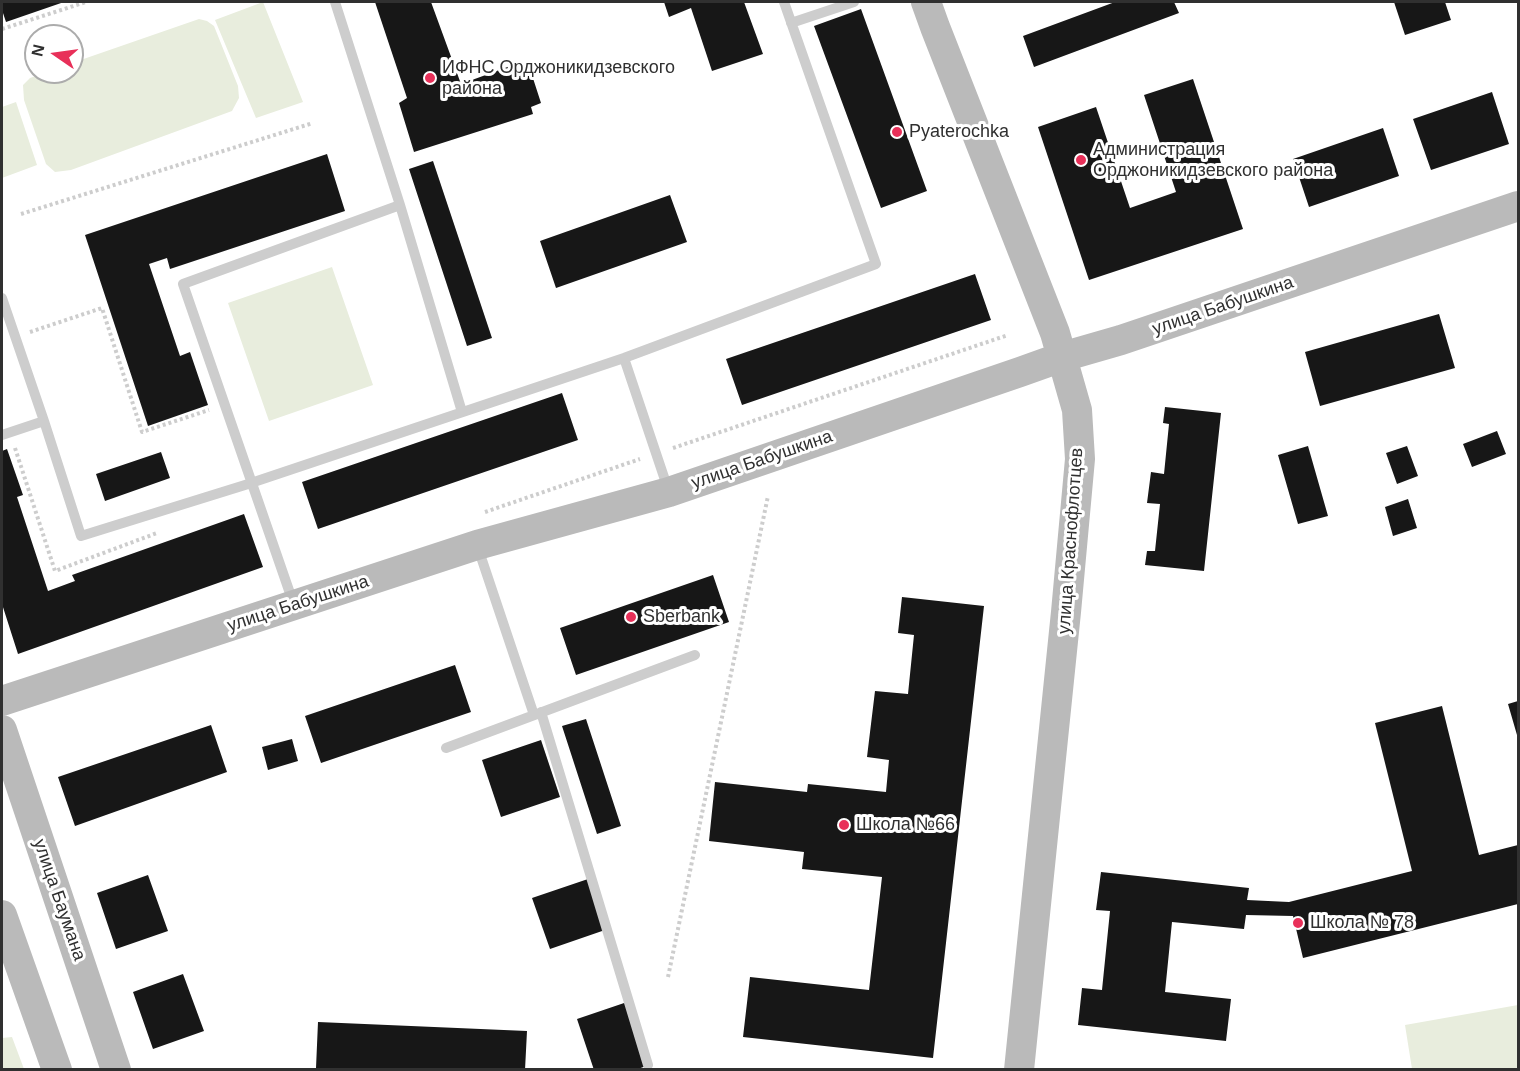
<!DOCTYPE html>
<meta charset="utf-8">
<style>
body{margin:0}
#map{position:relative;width:1520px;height:1071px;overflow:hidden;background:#fff;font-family:Helvetica,sans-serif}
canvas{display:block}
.frame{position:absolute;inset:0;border:3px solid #303030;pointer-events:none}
.north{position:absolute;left:24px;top:24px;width:60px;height:60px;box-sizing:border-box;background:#fff;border:2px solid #acacac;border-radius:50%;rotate:283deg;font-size:16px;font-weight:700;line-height:24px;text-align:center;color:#303030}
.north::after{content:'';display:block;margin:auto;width:21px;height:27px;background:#e83059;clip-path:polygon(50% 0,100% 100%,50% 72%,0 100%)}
</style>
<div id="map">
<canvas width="1520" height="1071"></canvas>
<div class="frame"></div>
<div class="north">N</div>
</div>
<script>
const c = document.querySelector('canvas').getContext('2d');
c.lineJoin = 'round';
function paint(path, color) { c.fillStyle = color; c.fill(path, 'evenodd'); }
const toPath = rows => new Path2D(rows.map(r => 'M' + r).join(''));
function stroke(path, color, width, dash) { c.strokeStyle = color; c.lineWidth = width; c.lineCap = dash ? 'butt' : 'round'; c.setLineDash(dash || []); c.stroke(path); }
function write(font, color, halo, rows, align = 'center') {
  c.font = font + ' Helvetica,sans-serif'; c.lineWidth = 6; c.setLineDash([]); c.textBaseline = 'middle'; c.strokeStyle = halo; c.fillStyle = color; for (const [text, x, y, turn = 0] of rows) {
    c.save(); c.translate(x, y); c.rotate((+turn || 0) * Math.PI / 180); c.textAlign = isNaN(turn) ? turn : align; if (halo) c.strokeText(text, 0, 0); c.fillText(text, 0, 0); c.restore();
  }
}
const green = toPath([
 [263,2,303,102,256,118,215,20],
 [199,19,207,21,214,26,238,86,239,98,232,111,71,170,55,172,46,164,24,100,23,85,30,78,47,72,72,72,72,63],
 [16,102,37,165,2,178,2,107],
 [332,267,373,385,269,421,228,303],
 [1518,1005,1518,1069,1412,1069,1405,1025],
 [12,1037,24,1069,2,1069,2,1038]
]);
const building = toPath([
 [2,2,64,2,6,22,2,10],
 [375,2,431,2,461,84,513,65,518,73,530,69,541,103,531,107,533,114,414,152,399,103,407,98],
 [664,2,744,2,763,54,712,71,691,8,669,17],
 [1115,2,1174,2,1179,13,1034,67,1023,36],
 [1394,2,1445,2,1451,20,1405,35],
 [861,9,927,191,881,208,814,26],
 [1193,79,1243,229,1089,280,1038,127,1096,107,1130,208,1176,192,1144,95],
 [1492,92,1509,144,1431,170,1413,119],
 [1383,128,1399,176,1309,207,1293,159],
 [327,154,345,211,170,269,167,258,149,264,180,356,190,352,208,405,148,426,85,235],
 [433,161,492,338,467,346,409,169],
 [670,195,687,242,556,288,540,241],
 [975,274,991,320,742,405,726,359],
 [1439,314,1455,368,1320,406,1305,352],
 [562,393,578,440,318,529,302,482],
 [1165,407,1221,413,1204,571,1145,565,1147,551,1155,551,1160,504,1147,503,1151,472,1164,474,1169,424,1163,423],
 [1497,431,1506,454,1472,467,1463,444],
 [1308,446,1328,516,1298,524,1278,455],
 [1407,446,1418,476,1397,484,1386,453],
 [7,449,23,495,17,497,48,591,75,581,72,575,244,514,263,567,18,654,2,604,2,451],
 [161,452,170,478,105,501,96,474],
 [1408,499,1417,528,1393,536,1385,507],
 [713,575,729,622,576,675,560,628],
 [902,597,984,606,933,1058,743,1037,750,977,869,990,882,877,802,869,804,852,709,841,715,782,807,792,808,784,886,792,889,760,867,757,875,691,908,694,914,635,898,633],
 [455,665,471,712,321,763,305,716],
 [1518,701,1518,735,1517,735,1508,704],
 [1442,706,1479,855,1518,845,1518,904,1303,958,1293,916,1246,915,1244,929,1172,922,1165,992,1231,999,1226,1041,1078,1025,1082,988,1102,990,1110,911,1096,910,1101,872,1249,888,1247,900,1289,902,1412,871,1375,723],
 [586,719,621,826,597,834,562,726],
 [211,725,227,772,75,826,58,777],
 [292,739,298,761,268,770,262,747],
 [541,740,560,797,501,817,482,760],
 [148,875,168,931,116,949,97,893],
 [588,879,605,930,550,949,532,898],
 [183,974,204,1031,153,1049,133,992],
 [630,1001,652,1064,635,1070,594,1070,577,1019],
 [318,1022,527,1031,525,1070,351,1070,316,1068]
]);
const path = toPath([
 [2,29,86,2],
 [21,214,313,123],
 [30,332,102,308,142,432,209,410],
 [15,448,55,571,157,533],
 [673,448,1008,335],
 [485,512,640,459],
 [668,977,768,496]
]);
const lane = toPath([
 [335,2,400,205,462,412],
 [791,23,854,2],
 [2,298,44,421,81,536,245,485,624,358,876,264,784,2],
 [624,358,668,489],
 [2,435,44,421],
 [478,548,534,715],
 [293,602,183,284,400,205],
 [541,712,648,1065],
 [446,748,695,655]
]);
const secondary = toPath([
 [926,2,935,27,1055,333,1077,410,1080,459,1066,612,1019,1070],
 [2,701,477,545,669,492,1020,372,1062,357,1121,340,1518,206],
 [2,730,116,1070],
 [2,915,57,1070]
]);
const markers = [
 [430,78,6,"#e83059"],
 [897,132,6,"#e83059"],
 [1081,160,6,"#e83059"],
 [631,617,6,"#e83059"],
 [844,825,6,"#e83059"],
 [1298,923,6,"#e83059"]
];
const poiNames = [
 ["ИФНС Орджоникидзевского",442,68],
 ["района",442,89],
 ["Pyaterochka",909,132],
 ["Администрация",1093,150],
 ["Орджоникидзевского района",1093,171],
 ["Sberbank",643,617],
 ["Школа №66",856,825],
 ["Школа № 78",1310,923]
];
const streetNames = [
 ["улица Бабушкина",1223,306,-19],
 ["улица Бабушкина",762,460,-19],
 ["улица Краснофлотцев",1071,541,-86],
 ["улица Бабушкина",298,604,-18],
 ["улица Баумана",59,900,71]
];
paint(green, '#e8eddd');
paint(building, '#171717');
stroke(path, '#cdcdcd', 4, [3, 3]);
stroke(lane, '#cdcdcd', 10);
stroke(secondary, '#bababa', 30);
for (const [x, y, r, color] of markers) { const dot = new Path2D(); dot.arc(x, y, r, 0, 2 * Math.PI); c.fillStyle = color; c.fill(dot); stroke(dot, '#fff', 2); }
write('18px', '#303030', '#fff', poiNames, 'left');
write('18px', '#303030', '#fff', streetNames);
</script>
